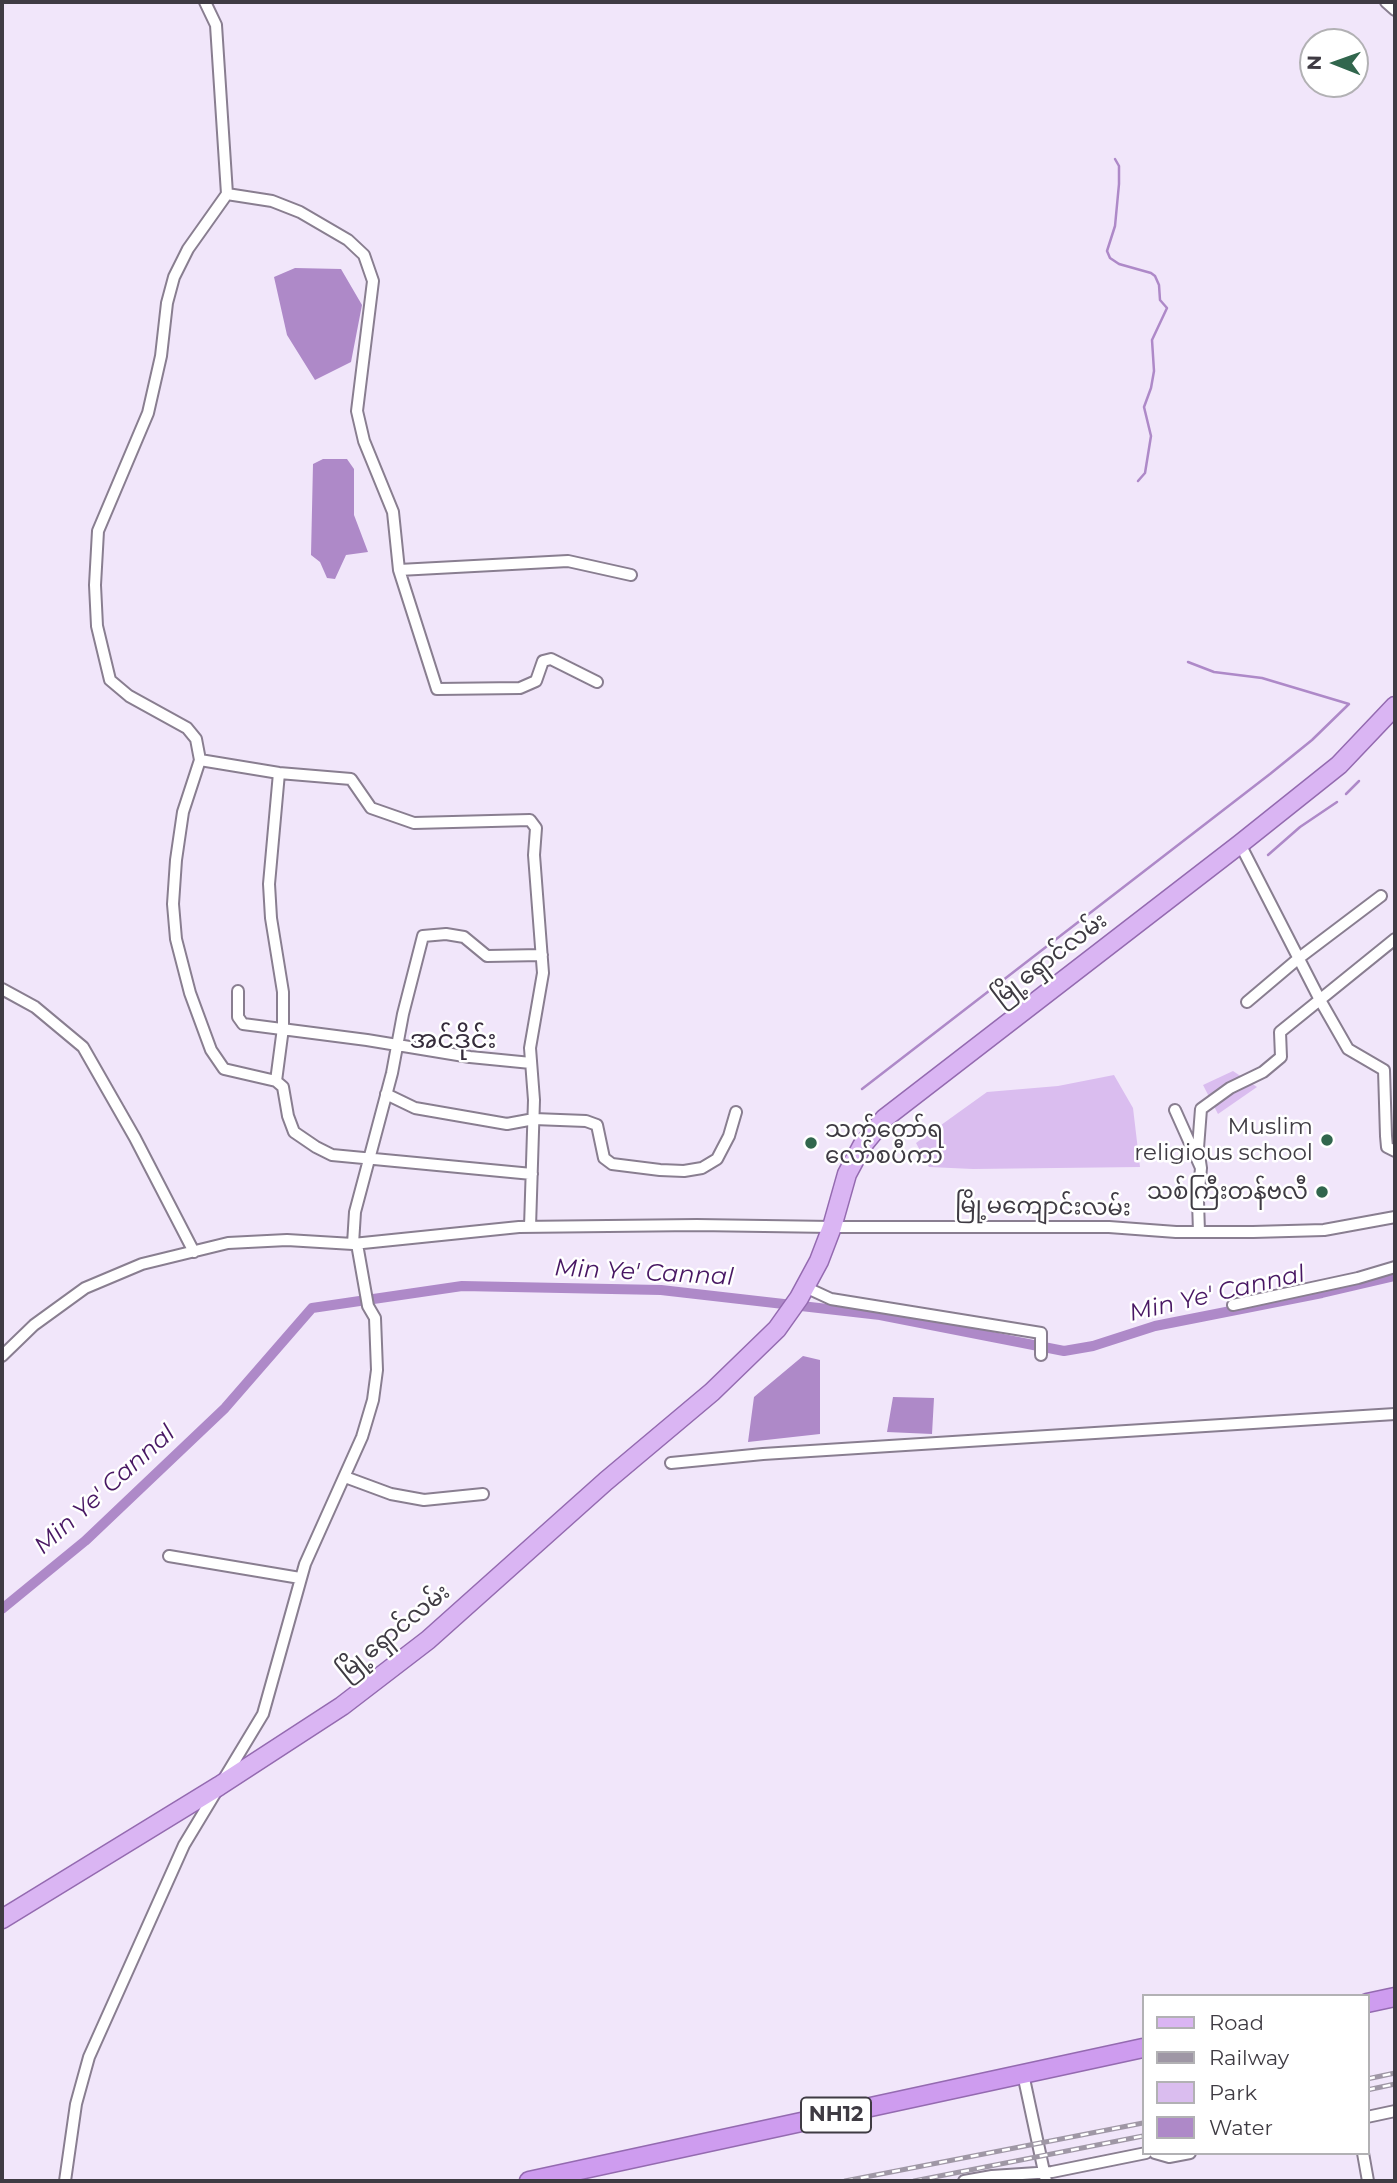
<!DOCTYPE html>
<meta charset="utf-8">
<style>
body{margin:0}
#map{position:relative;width:1397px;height:2183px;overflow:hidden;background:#f1e6fa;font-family:Montserrat,sans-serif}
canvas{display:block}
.frame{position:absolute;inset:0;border:4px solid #3f3b43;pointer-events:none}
.legend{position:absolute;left:1142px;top:1994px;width:228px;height:161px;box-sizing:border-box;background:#fff;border:2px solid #b2b1b4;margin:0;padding:9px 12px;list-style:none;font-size:21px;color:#3f3b43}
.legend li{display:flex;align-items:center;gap:14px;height:35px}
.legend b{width:35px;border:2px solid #b2b1b4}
.north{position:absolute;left:1299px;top:28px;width:70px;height:70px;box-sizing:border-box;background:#fff;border:2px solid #b2b1b4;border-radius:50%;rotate:271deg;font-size:19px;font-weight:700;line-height:28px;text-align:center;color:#3f3b43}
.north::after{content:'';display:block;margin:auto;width:24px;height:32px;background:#31664d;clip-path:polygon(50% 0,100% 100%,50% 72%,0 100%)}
</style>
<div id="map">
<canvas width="1397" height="2183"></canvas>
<div class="frame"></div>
<ul class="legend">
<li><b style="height:9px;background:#dab5f3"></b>Road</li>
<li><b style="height:9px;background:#9f97a5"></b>Railway</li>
<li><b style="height:19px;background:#dabdef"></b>Park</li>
<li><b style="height:19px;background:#ae89c8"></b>Water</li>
</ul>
<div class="north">N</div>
</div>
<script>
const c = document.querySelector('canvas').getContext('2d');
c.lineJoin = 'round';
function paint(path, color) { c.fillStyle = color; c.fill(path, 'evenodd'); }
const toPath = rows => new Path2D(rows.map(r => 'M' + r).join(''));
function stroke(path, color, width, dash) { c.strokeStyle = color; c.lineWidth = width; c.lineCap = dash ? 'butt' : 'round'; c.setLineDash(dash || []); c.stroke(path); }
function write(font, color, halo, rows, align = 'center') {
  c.font = font + ' Montserrat,"Noto Sans Myanmar",sans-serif'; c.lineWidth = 5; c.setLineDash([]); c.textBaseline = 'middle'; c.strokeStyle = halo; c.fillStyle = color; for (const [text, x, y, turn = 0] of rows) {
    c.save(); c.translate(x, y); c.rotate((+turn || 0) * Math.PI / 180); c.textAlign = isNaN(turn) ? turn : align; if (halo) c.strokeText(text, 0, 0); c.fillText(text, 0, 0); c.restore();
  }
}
const green = toPath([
 [1233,1071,1257,1087,1218,1114,1203,1085],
 [1114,1075,1133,1108,1140,1167,973,1169,929,1167,916,1143,987,1092,1058,1086]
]);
const water = toPath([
 [295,268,341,269,362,305,351,362,315,380,287,335,274,277],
 [323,459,347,459,354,469,354,515,368,552,346,555,335,579,327,578,320,562,311,555,313,464],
 [803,1356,820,1360,820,1434,748,1442,754,1397],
 [893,1397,934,1398,932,1434,887,1432]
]);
const stream = toPath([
 [1115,159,1119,166,1119,184,1115,226,1107,251,1110,258,1119,264,1151,273,1155,276,1159,285,1160,300,1167,308,1152,340,1154,371,1151,388,1144,407,1151,436,1145,473,1138,481],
 [1346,794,1359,781],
 [1268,855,1300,827,1337,802],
 [862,1089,1270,774,1312,740,1349,704,1262,678,1214,672,1188,662]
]);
const canal = toPath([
 [2,1609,85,1541,225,1408,312,1308,462,1286,661,1290,880,1315,1064,1351,1093,1346,1155,1326,1322,1293,1395,1276]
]);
const minor = toPath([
 [205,2,216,25,227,194,188,249,174,277,167,303,161,356,148,413,98,531,95,585,97,626,110,680,129,696,187,728,196,739,200,760,183,812,176,860,173,904,176,939,190,993,211,1050,224,1069,276,1081,283,1087,288,1116,294,1132,316,1147,332,1155,532,1174],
 [1386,2,1395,10],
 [227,194,272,201,300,212,348,240,364,255,373,281,357,411,364,441,393,512,399,570,437,689,520,688,536,681,543,661,551,659,597,682],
 [399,570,568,561,631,575],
 [200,760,279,773,351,779,371,808,414,823,530,820,536,828,534,855,543,973,530,1048,534,1100,530,1227],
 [1240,844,1320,1000,1348,1049,1384,1070,1386,1136,1387,1147,1395,1151],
 [2,989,35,1007,83,1047,135,1138,194,1252],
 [238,991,238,1017,243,1024,367,1040,470,1057,531,1063],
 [1247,1002,1299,958,1381,896],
 [276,1081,283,1028,283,992,271,918,269,884,279,773],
 [386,1094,415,1108,507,1124,534,1119,586,1121,597,1125,604,1158,612,1164,660,1170,684,1171,702,1168,717,1159,729,1136,736,1112],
 [1175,1110,1201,1168,1198,1201,1199,1232],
 [1201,1168,1198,1148,1201,1109,1230,1088,1263,1072,1281,1057,1280,1032,1395,939],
 [353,1244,355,1212,392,1073,403,1014,423,936,446,934,464,937,487,956,542,955],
 [805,1287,831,1299,1041,1333,1041,1355],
 [1233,1305,1358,1278,1395,1267],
 [2,1356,34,1325,85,1288,142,1264,228,1243,287,1240,353,1244,519,1227,697,1225,832,1227,1109,1227,1176,1232,1253,1232,1324,1230,1395,1217],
 [671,1463,763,1454,1395,1414],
 [345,1477,391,1494,424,1500,483,1494],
 [169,1556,300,1578],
 [1023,2074,1046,2181],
 [1367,2117,1395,2111],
 [1155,2153,1169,2157,1190,2153],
 [1363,2153,1368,2181],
 [65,2181,76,2104,89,2057,184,1845,263,1714,305,1564,362,1437,373,1400,377,1370,375,1318,368,1306,357,1244],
 [964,2181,992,2176,1052,2172,1146,2153]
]);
const primary = toPath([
 [2,1919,219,1786,342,1706,428,1640,606,1481,712,1392,777,1329,799,1298,819,1261,832,1227,847,1174,862,1146,885,1118,1240,844,1339,765,1395,706]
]);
const trunk = toPath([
 [1367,2003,1395,1997],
 [529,2181,1143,2048]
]);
const rail = toPath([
 [1367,2079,1395,2073],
 [1367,2090,1395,2084],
 [845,2181,1143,2123],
 [914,2181,1143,2136]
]);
const markers = [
 [1327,1140,7,"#31664d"],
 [811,1143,7,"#31664d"],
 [1322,1192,7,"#31664d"]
];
const shields = [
 [836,2115,70]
];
const shieldNames = [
 ["NH12",836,2115]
];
const streetNames = [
 ["မြို့ရှောင်လမ်း",1050,959,-37],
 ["မြို့မကျောင်းလမ်း",1043,1207,1],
 ["မြို့ရှောင်လမ်း",394,1632,-39]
];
const poiNames = [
 ["Muslim",1313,1127],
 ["religious school",1313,1153],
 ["သက်တော်ရ",825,1130,"left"],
 ["လော်စပီကာ",825,1156,"left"],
 ["သစ်ကြီးတန်ဗလီ",1308,1192]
];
const waterNames = [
 ["Min Ye' Cannal",644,1273,3],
 ["Min Ye' Cannal",1217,1294,-13],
 ["Min Ye' Cannal",105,1490,-42]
];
const quarterNames = [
 ["အင်ဒိုင်း",453,1040]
];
paint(green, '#dabdef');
paint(water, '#ae89c8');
stroke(stream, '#ae89c8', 2.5);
stroke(canal, '#ae89c8', 10);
stroke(minor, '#897e90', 14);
stroke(primary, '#946ab0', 21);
stroke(trunk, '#946ab0', 21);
stroke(minor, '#fff', 10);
stroke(primary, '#dab5f3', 18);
stroke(trunk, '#ce9cef', 18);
stroke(rail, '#9f97a5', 5);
stroke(rail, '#fff', 2.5, [8]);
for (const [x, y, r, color] of markers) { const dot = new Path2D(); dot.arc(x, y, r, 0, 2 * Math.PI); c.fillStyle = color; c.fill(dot); stroke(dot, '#fff', 2.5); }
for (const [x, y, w] of shields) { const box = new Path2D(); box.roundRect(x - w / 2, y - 17.5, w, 35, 5); c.fillStyle = '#fff'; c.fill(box); stroke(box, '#3f3b43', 2); }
write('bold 21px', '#3f3b43', null, shieldNames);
write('23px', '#3f3b43', '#fff', streetNames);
write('23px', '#3f3b43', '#fff', poiNames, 'right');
write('italic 24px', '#481763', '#fff', waterNames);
write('26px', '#352c3b', '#fff', quarterNames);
</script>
